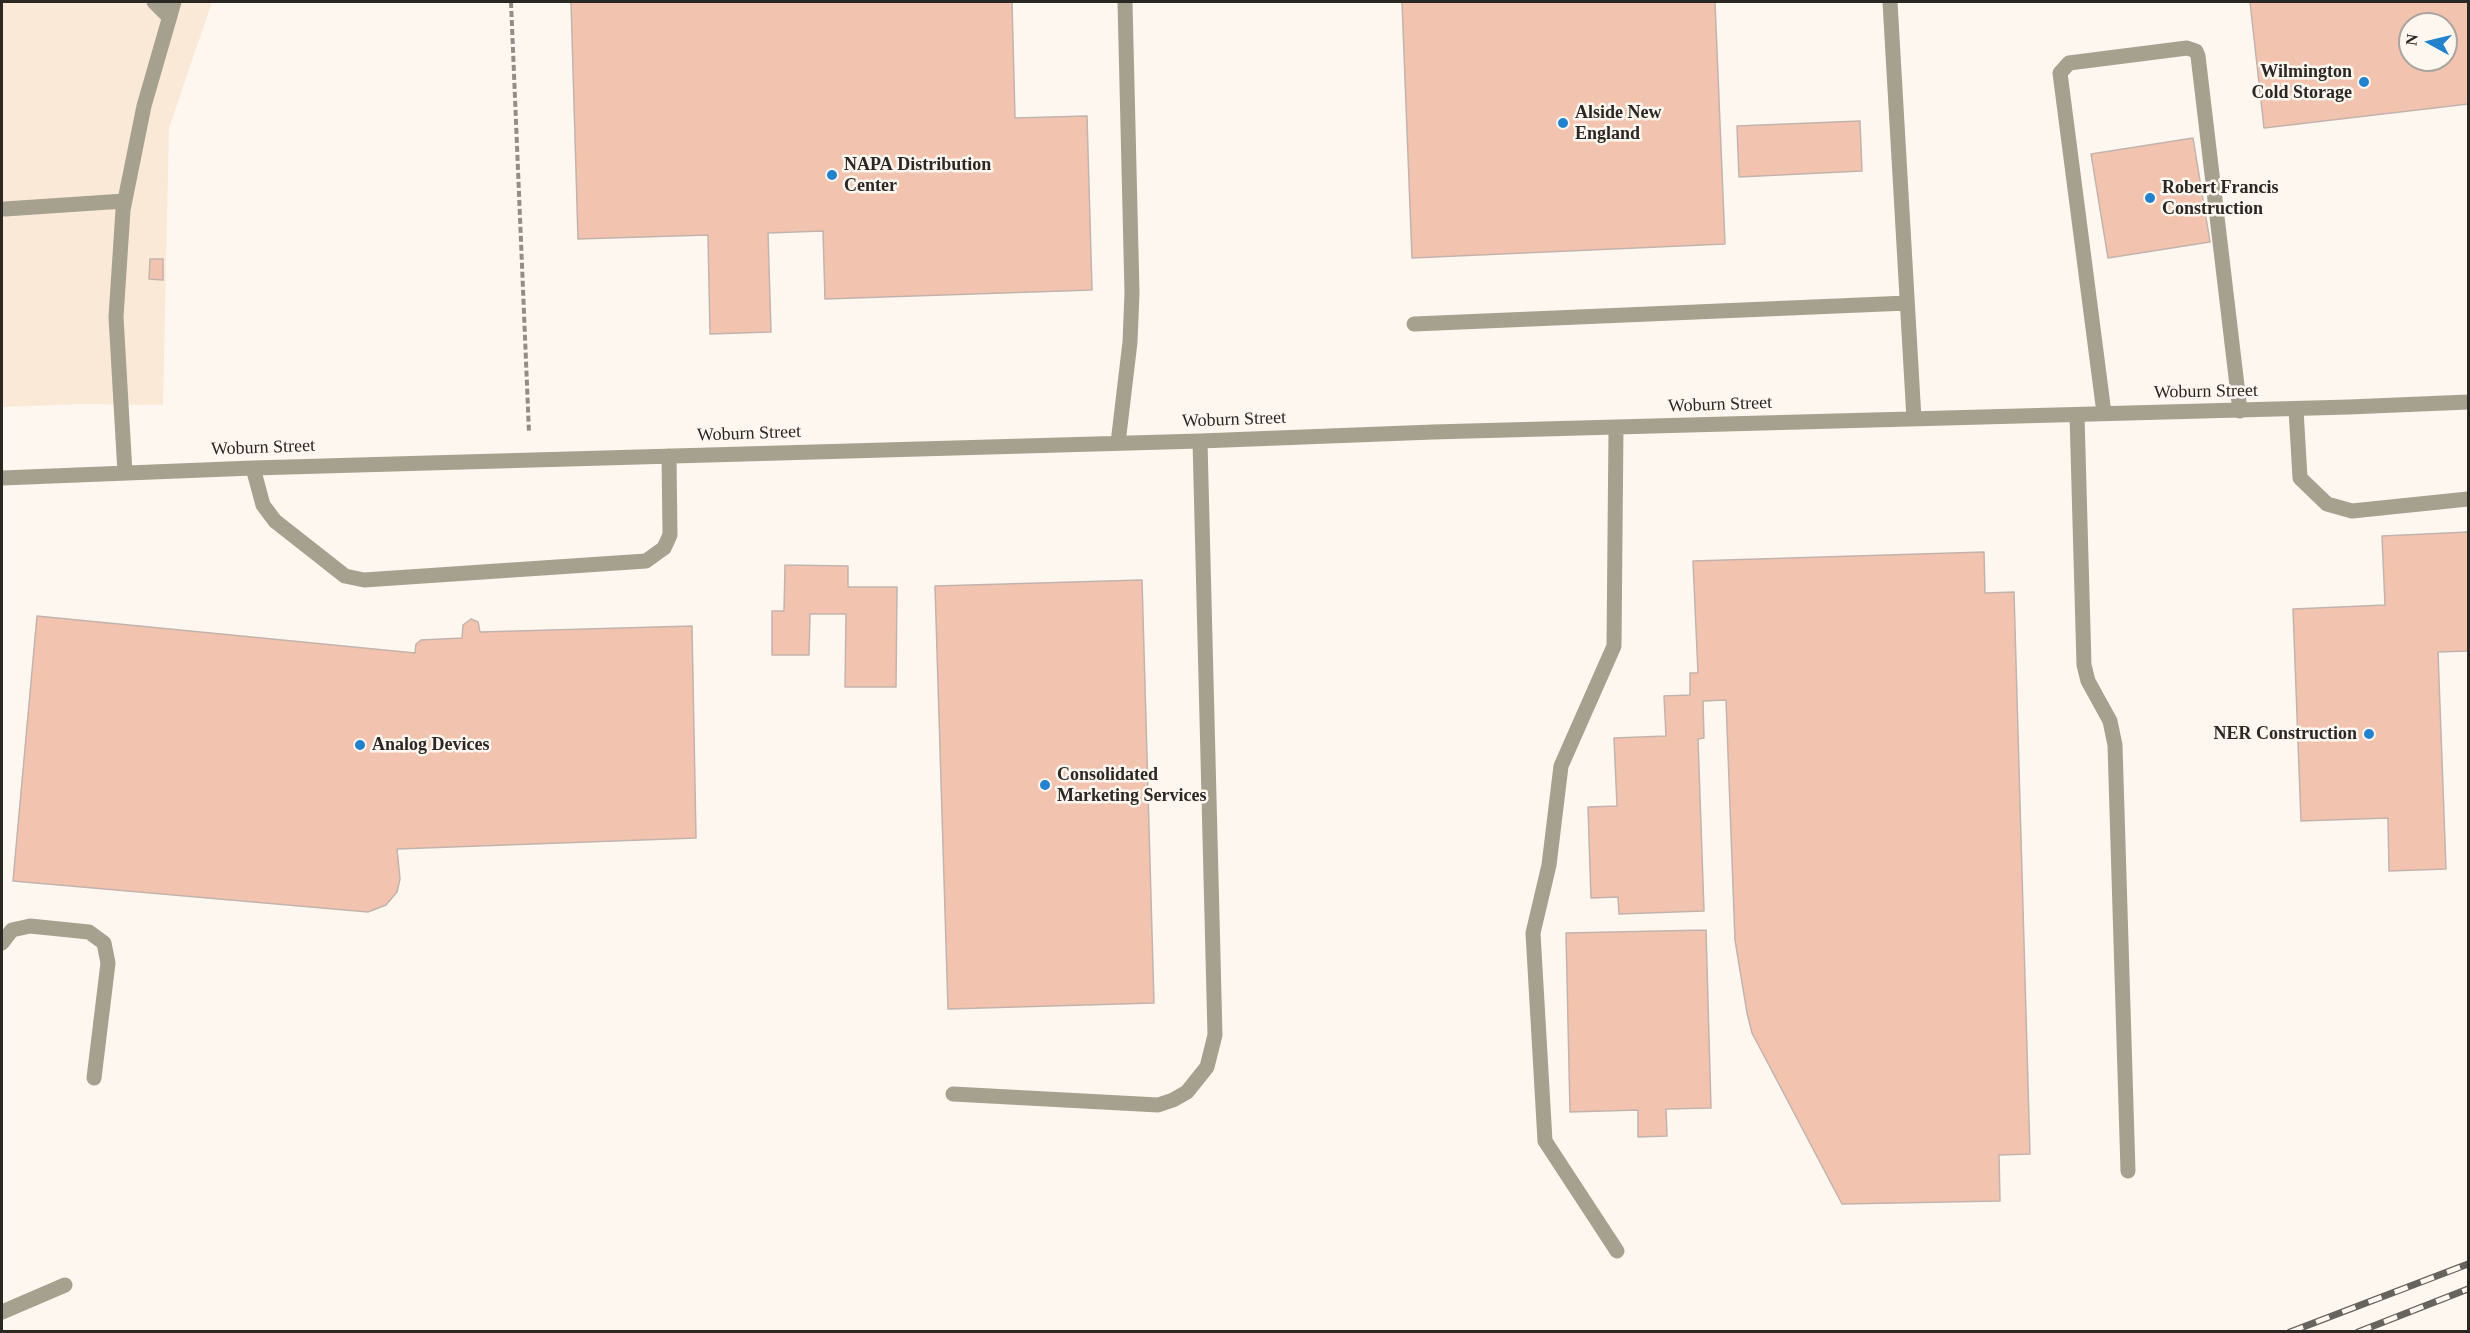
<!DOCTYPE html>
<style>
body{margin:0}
#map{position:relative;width:2470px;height:1333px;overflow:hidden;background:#fef7f0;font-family:Georgia,serif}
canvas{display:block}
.frame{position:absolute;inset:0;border:3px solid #2b2723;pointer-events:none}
.north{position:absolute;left:2398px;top:12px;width:60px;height:60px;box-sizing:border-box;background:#fef7f0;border:2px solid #aaa49e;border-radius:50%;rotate:278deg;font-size:16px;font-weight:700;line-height:24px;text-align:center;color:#2b2723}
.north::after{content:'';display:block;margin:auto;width:21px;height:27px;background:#2282ce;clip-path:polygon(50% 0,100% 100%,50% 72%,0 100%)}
</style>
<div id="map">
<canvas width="2470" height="1333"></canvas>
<div class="frame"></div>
<div class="north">N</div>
</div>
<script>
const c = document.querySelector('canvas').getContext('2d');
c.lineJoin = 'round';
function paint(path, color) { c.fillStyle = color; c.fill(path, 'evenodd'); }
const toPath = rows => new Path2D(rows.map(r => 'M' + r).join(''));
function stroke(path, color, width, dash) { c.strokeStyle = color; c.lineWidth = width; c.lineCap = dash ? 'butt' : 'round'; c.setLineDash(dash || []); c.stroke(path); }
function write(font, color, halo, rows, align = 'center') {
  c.font = font + ' Georgia,serif'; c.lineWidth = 5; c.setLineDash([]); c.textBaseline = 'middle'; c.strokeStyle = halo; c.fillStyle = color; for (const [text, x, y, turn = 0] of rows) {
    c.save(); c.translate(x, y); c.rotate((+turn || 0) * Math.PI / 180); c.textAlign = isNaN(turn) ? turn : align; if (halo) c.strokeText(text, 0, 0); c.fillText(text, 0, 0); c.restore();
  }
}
const built = toPath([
 [2,2,212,2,169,128,163,405,80,404,2,407]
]);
const building = toPath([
 [571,2,1012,2,1015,118,1087,116,1092,290,825,299,823,231,768,233,771,332,710,334,708,235,578,239,571,2],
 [1402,2,1715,2,1725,244,1412,258,1402,2],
 [2250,2,2468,2,2468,104,2264,128,2250,2],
 [2410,24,2446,24,2446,60,2410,60,2410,24],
 [1860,121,1862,171,1739,177,1737,126,1860,121],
 [2193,138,2210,242,2108,258,2091,154,2193,138],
 [150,259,163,259,163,280,149,279,150,259],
 [2468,532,2468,651,2438,652,2446,869,2389,871,2388,818,2301,821,2293,609,2385,605,2382,536,2468,532],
 [1984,552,1985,593,2014,592,2030,1154,1999,1155,2000,1201,1842,1204,1752,1033,1747,1013,1735,940,1726,700,1703,701,1704,738,1698,739,1704,911,1619,914,1618,897,1591,898,1588,807,1617,806,1614,738,1666,736,1664,696,1690,695,1690,673,1698,673,1693,561,1984,552],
 [785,565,848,566,848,587,897,587,896,687,845,687,846,614,810,614,809,655,772,655,772,611,784,611,785,565],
 [1142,580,1154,1003,948,1009,935,586,1142,580],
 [37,616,415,653,416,644,421,640,462,638,463,625,471,619,478,622,480,632,692,626,696,838,397,849,400,879,397,892,386,905,368,912,13,881,37,616],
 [1706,930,1711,1108,1666,1109,1667,1136,1638,1137,1638,1110,1570,1112,1566,933,1706,930]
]);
const path = toPath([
 [511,2,529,433]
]);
const minor = toPath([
 [154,2,169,17],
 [1890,2,1914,419],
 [5,209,124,201],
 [1414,324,1907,303],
 [2296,409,2300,478,2327,504,2352,511,2468,499],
 [2104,413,2060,73,2069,63,2187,48,2196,51,2198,56,2240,411],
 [2077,415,2084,665,2088,681,2110,721,2115,745,2128,1171],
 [1616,427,1614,646,1561,766,1549,865,1533,933,1545,1141,1617,1251],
 [1118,443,1130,342,1132,293,1125,2],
 [253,468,263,505,275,521,345,576,364,580,646,561,664,548,670,535,669,456],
 [125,473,116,317,123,210,144,106,174,2],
 [2,478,253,468,1200,441,1433,432,2349,407,2468,402],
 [2,943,12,930,30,926,89,932,104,943,108,963,94,1078],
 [953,1094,1158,1105,1173,1100,1187,1092,1207,1067,1215,1035,1200,441],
 [2,1312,65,1285]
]);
const rail = toPath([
 [2290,1332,2468,1264],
 [2358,1332,2468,1289]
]);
const markers = [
 [2364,82,6,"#2282ce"],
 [1563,123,6,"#2282ce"],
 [832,175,6,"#2282ce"],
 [2150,198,6,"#2282ce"],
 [2369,734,6,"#2282ce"],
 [360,745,6,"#2282ce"],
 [1045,785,6,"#2282ce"]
];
const poiNames = [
 ["Wilmington",2352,72,"right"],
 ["Cold Storage",2352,93,"right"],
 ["Alside New",1575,113],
 ["England",1575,134],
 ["NAPA Distribution",844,165],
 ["Center",844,186],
 ["Robert Francis",2162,188],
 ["Construction",2162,209],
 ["NER Construction",2357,734,"right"],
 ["Analog Devices",372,745],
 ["Consolidated",1057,775],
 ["Marketing Services",1057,796]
];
const streetNames = [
 ["Woburn Street",2206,392,-1],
 ["Woburn Street",1720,405,-2],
 ["Woburn Street",1234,420,-2],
 ["Woburn Street",749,434,-2],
 ["Woburn Street",263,448,-2]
];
paint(built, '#fae9d7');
paint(building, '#f2c4af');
stroke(building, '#c3b3ad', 1.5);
stroke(path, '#928d87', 4, [6, 3]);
stroke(minor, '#a6a18e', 15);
stroke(rail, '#67635e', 7);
stroke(rail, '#fef7f0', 4.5, [14]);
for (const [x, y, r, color] of markers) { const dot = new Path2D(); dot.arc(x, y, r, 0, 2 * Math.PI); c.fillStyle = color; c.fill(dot); stroke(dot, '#fef7f0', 2); }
write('bold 18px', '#2b2723', '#fef7f0', poiNames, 'left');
write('18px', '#2b2723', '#fef7f0', streetNames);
</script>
